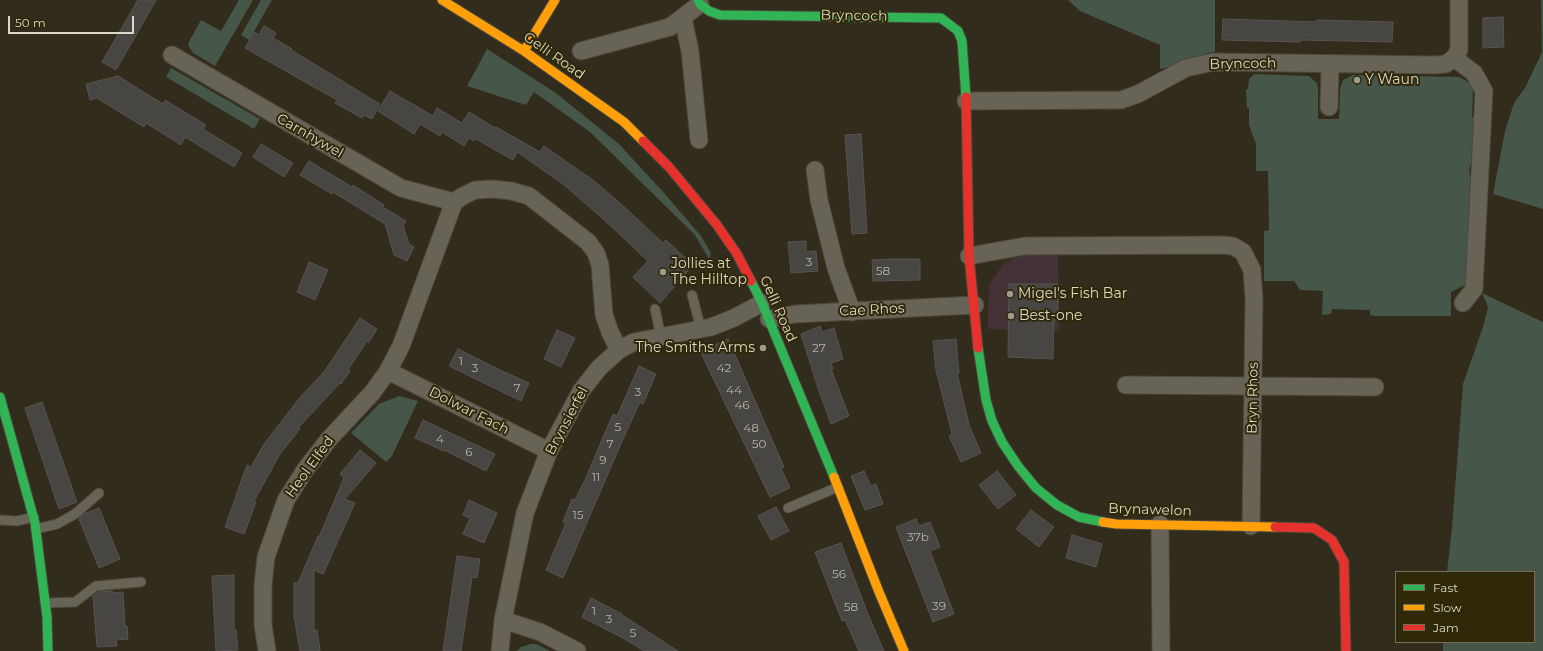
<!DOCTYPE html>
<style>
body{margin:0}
#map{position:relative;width:1543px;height:651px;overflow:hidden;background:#312c1b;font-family:Montserrat,sans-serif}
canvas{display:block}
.legend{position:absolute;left:1395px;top:571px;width:140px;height:72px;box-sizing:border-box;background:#2f2809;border:1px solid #746e55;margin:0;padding:5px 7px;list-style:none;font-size:12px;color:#dcd8c7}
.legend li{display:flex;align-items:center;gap:8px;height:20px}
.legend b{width:20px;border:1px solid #746e55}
.scale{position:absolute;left:8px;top:16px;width:126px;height:18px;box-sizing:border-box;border:2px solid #dcd8c7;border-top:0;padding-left:5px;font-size:12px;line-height:14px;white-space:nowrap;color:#dcd8c7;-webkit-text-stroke:3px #2f2809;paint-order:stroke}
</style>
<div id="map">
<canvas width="1543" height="651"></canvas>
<ul class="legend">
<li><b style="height:5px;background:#30b455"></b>Fast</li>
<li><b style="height:5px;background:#ff9f0a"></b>Slow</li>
<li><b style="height:5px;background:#e5322d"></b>Jam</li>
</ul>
<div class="scale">50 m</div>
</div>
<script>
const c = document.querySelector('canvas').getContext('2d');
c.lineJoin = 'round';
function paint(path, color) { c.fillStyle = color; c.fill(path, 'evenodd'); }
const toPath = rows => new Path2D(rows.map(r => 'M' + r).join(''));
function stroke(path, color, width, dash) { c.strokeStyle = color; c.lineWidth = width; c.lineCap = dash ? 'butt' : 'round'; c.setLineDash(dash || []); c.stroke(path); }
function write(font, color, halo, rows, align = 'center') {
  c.font = font + ' Montserrat,sans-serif'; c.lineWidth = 4; c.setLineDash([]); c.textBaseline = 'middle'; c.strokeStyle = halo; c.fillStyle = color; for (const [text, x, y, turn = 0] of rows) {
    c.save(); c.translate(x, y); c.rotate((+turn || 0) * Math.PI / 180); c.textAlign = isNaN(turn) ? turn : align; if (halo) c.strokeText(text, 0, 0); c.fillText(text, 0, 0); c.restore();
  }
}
const commercial = toPath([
 [1058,254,1059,331,988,329,988,304,990,283,1002,266,1015,257,1024,255]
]);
const green = toPath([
 [239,0,253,0,215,66,193,53,188,45,191,38,201,20,221,31],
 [261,0,272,0,249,40,241,35],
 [1068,0,1215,0,1215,52,1207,53,1204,57,1197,56,1186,59,1170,67,1160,69,1160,45,1080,11],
 [1541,0,1543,0,1543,209,1493,194,1505,131,1513,106,1516,100,1525,88,1542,52],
 [487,49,556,93,619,144,665,194,701,236,711,253,709,259,695,235,590,132,534,92,526,105,467,86],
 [171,68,260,119,254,129,166,77],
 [1254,74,1309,76,1317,83,1318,88,1318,119,1339,119,1340,89,1343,80,1353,75,1459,77,1465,80,1470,84,1473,91,1472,117,1477,118,1477,143,1472,157,1469,171,1470,176,1474,185,1469,283,1451,292,1451,316,1374,316,1370,315,1370,310,1332,309,1331,314,1322,315,1323,291,1300,290,1294,281,1264,281,1264,231,1269,230,1268,171,1256,171,1256,144,1249,125,1249,108,1247,108,1246,89,1248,89,1249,79],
 [1482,293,1543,322,1543,651,1443,651,1443,642,1534,642,1534,572,1447,572,1452,528,1463,384,1483,327,1488,307],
 [399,396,418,401,392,456,386,462,351,433,379,404],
 [531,644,536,644,550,651,517,651,521,647]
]);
const building = toPath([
 [138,0,156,0,116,70,102,62,138,0],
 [1503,17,1504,47,1483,48,1483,18,1503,17],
 [1223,19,1317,22,1317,20,1393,22,1392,42,1300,40,1300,42,1222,40,1223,19],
 [264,26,276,33,273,38,292,49,291,50,380,104,372,119,364,115,362,118,335,103,337,100,245,48,254,32,259,35,264,26],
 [118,76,163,104,165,100,206,125,203,129,242,153,234,167,185,137,181,145,146,123,144,127,97,98,90,100,86,84,118,76],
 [390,91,433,116,437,108,462,123,469,112,495,128,496,127,540,152,544,146,587,176,588,176,619,202,663,243,666,240,693,265,660,303,633,277,648,261,602,218,563,184,517,152,513,160,476,139,474,141,469,138,464,146,442,132,440,136,420,124,414,134,378,111,390,91],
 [861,134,867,233,852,234,845,135,861,134],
 [261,144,293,163,284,177,253,157,261,144],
 [309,161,352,187,353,185,384,205,383,207,406,221,403,226,409,244,414,247,407,261,394,255,385,224,333,192,332,194,300,175,309,161],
 [806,241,806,252,816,251,818,271,791,273,788,242,806,241],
 [894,259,920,259,920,280,873,281,872,260,894,259],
 [309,262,328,270,315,300,297,292,309,262],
 [1009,284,1058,284,1058,315,1054,315,1053,359,1008,357,1009,284],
 [360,318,377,329,369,342,367,341,348,370,350,371,341,384,340,383,298,428,300,429,280,454,254,501,256,502,244,534,225,527,247,465,251,467,264,444,302,395,324,372,360,318],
 [820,326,822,332,834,328,843,359,831,363,833,369,831,369,849,416,831,424,820,394,801,334,820,326],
 [557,330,575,338,561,367,544,359,557,330],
 [728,339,784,467,781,468,790,488,770,497,700,351,728,339],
 [956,339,959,373,957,373,969,425,981,453,961,462,949,436,952,434,936,370,933,341,956,339],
 [458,349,500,370,529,383,521,401,449,366,458,349],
 [639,366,656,374,643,404,640,402,623,439,563,578,546,570,566,523,563,522,572,499,575,500,584,482,613,414,617,416,639,366],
 [42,402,77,502,59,509,25,408,42,402],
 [423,420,495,454,486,471,444,450,444,451,415,438,423,420],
 [360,450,376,463,345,499,355,503,323,574,314,570,314,631,317,630,320,651,300,651,294,616,294,583,298,583,318,536,319,537,344,478,340,474,360,450],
 [864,471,871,486,876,484,883,504,865,510,851,476,864,471],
 [997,471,1016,495,998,509,979,485,997,471],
 [469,500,497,513,484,543,463,534,470,518,463,515,469,500],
 [776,507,789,531,771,540,758,516,776,507],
 [99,508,120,559,99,568,79,519,84,514,99,508],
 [1031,510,1054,527,1039,547,1016,529,1031,510],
 [916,519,919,526,930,522,940,547,930,551,954,614,933,622,896,527,916,519],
 [1072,535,1102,544,1096,567,1066,558,1072,535],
 [841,543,867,612,884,651,859,651,845,620,842,621,815,552,841,543],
 [457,556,480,559,477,578,472,577,461,651,443,651,457,556],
 [234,575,234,630,236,630,238,650,216,651,212,576,234,575],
 [112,591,112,593,123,592,125,626,127,626,128,639,116,640,117,646,97,647,93,596,97,594,98,592,112,591],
 [591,598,622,614,622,615,678,651,644,651,623,638,582,617,591,598]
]);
const lane = toPath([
 [692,295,701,329],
 [655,309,661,337],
 [788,508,838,487],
 [0,520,17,521,34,517],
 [36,529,57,524,75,514,99,493],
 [45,603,75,602,96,586,141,582]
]);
const street = toPath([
 [683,18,690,51,699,140],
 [581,51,670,27,700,4],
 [172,55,401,188,454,202],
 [1454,58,1474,73,1484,91,1474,289,1463,303],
 [966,101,1121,100,1138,94,1186,68,1213,62,1435,65,1446,64,1454,58,1459,50,1459,0],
 [1329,107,1330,64],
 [815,170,819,200,836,268,852,312],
 [969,256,1025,246,1221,245,1233,246,1243,252,1252,270,1254,299,1251,526],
 [769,319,795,314,975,305],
 [388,371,549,451],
 [1126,385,1375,387],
 [1160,524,1161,651],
 [503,620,540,632,577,651],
 [267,651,263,625,263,585,266,557,286,500,305,470,329,439,372,393,388,371,401,346,454,202,463,196,475,190,493,189,511,191,529,196,588,242,596,253,600,265,604,315,610,332,619,350],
 [500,651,503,620,525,513,549,451,581,391,599,368,619,350,634,342,711,327,734,318,762,303]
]);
const fast = toPath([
 [698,0,700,4,709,11,720,15,941,18,958,31,962,41,966,97],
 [751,281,762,303,834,477],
 [978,348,986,400,992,421,1002,442,1018,466,1036,488,1057,505,1079,517,1103,522],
 [0,397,35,523,47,617,48,651]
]);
const slow = toPath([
 [442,0,524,51,624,122,643,141],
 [524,51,555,0],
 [834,477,879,592,904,651],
 [1103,522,1116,524,1275,527]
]);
const jam = toPath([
 [966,97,969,256,978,348],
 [643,141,669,167,717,225,737,254,751,281],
 [1275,527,1314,528,1332,540,1344,562,1346,651]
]);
const markers = [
 [1357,80,4,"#a09c8b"],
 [663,272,4,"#a09c8b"],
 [1010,294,4,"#a09c8b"],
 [1011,316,4,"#a09c8b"],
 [763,348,4,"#a09c8b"]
];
const numberNames = [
 ["3",809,262],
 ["58",883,271],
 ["27",819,348],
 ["1",461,361],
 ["3",475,368],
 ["42",724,368],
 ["7",517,388],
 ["44",734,390],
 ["3",638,392],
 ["46",742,405],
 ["5",618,427],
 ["48",751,428],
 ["4",440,439],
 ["7",610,444],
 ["50",759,444],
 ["6",469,452],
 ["9",603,460],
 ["11",596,477],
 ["15",578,515],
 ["37b",918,537],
 ["56",839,574],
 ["39",939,606],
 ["58",851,607],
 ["1",594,611],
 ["3",609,619],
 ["5",633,633]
];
const streetNames = [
 ["Bryncoch",854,16,1],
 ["Gelli Road",554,56,35],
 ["Bryncoch",1243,64,-1],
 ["Carnhywel",310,136,30],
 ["Gelli Road",778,309,66],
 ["Cae Rhos",872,310,-3],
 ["Bryn Rhos",1253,398,-89],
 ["Dolwar Fach",469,411,27],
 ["Brynsierfel",567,421,-62],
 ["Heol Elfed",310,467,-54],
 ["Brynawelon",1150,510,2]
];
const poiNames = [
 ["Y Waun",1365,80],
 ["Jollies at",671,264],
 ["The Hilltop",671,280],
 ["Migel's Fish Bar",1018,294],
 ["Best-one",1019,316],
 ["The Smiths Arms",755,348,"right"]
];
paint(commercial, '#443237');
paint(green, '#465648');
paint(building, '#484642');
stroke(building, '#575452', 1);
stroke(lane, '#4b483a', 11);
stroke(street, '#4b483a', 19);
stroke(fast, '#4b483a', 11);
stroke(slow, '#4b483a', 11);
stroke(jam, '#4b483a', 11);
stroke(lane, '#676457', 9);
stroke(street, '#676457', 17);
stroke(fast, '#30b455', 9);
stroke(slow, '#ff9f0a', 9);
stroke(jam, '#e5322d', 9);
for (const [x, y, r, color] of markers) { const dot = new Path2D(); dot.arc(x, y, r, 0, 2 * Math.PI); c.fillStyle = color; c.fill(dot); stroke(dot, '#2f2809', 1.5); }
write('12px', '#b7b4a6', null, numberNames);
write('14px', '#dcd8c7', '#2f2809', streetNames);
write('14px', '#dcd8c7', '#2f2809', poiNames, 'left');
</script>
